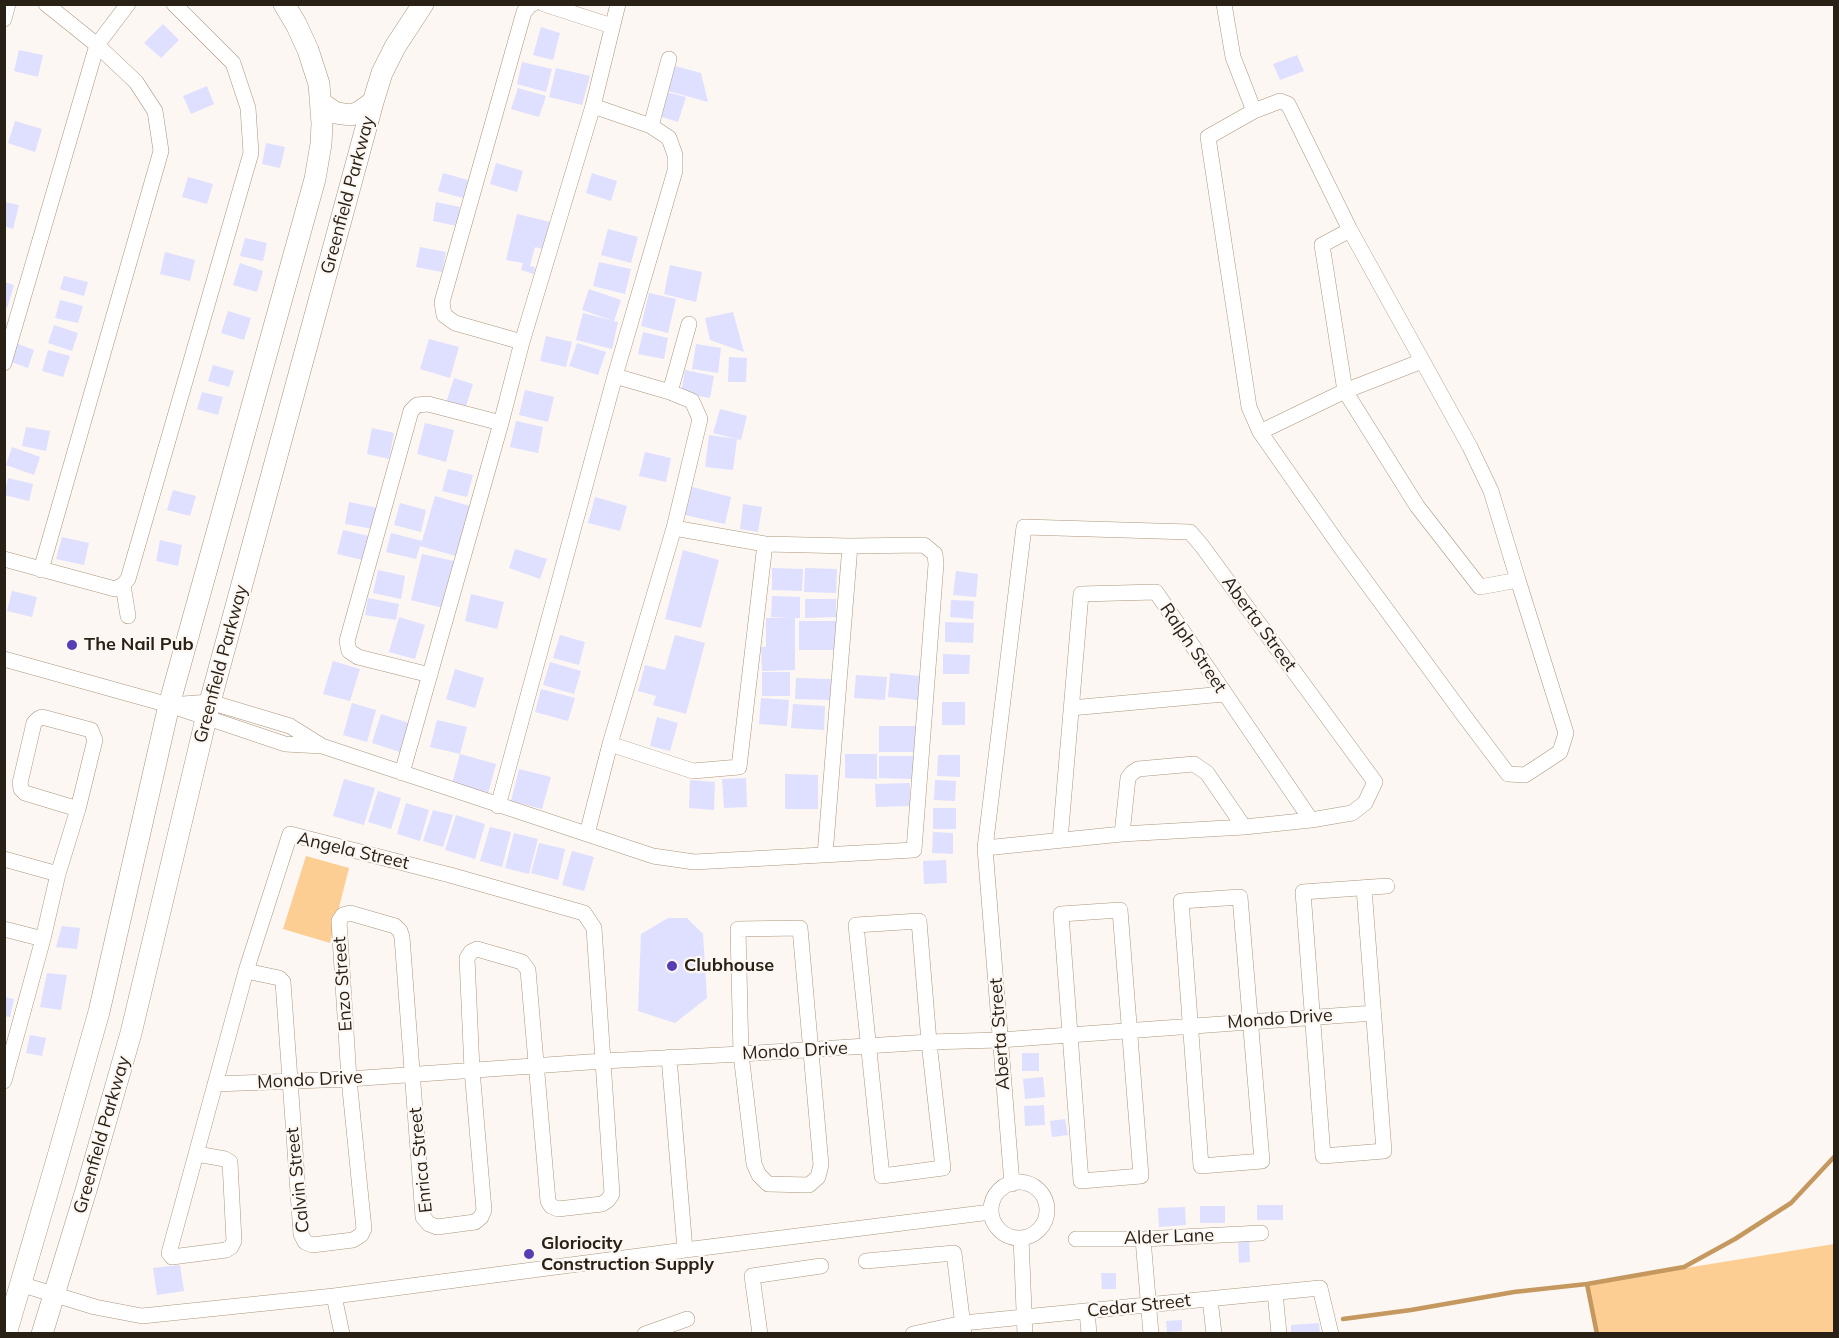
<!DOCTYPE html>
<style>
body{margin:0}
#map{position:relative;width:1839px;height:1338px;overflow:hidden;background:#fcf7f2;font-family:Mulish,sans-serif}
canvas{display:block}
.frame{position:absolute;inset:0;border:6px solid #292116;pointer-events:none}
</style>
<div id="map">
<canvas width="1839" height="1338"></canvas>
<div class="frame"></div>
</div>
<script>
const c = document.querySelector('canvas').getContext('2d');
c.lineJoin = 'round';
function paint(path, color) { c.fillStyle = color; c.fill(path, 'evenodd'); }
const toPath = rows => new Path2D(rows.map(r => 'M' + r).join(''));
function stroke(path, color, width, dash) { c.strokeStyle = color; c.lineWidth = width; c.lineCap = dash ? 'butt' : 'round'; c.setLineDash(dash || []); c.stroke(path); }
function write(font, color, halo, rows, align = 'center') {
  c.font = font + ' Mulish,sans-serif'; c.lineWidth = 4.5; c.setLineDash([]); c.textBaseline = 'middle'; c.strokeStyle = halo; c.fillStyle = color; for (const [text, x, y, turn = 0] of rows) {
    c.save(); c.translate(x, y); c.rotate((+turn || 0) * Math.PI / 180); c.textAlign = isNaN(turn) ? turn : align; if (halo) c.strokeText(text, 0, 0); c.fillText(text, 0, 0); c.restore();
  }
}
const green = toPath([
 [306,856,349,868,330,943,283,929],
 [1834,1244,1834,1333,1597,1333,1587,1284]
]);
const stream = toPath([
 [1343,1319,1411,1310,1514,1292,1587,1284],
 [1597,1334,1587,1284,1684,1267,1735,1239,1791,1203,1834,1157]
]);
const building = toPath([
 [163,24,179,40,161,58,144,43],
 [541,27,560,33,553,60,533,55],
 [19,50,43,55,38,77,14,71],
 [1297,55,1304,71,1280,80,1273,64],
 [522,62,552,69,546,92,517,84],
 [675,66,701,73,708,102,668,91],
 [556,68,590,76,582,105,549,97],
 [207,86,214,104,191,114,183,96],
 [518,88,546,96,539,117,511,109],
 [666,92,686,97,678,122,659,116],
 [15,121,42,129,35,152,8,143],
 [266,143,285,147,280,168,262,164],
 [496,163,523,171,517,192,490,184],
 [443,173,468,180,463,198,438,191],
 [592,173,617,181,611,201,586,193],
 [188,177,213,184,207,204,182,197],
 [4,202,19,205,13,229,4,226],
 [436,202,460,207,457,226,433,221],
 [517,214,550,222,543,249,515,242,535,247,530,266,535,267,534,274,521,270,523,263,506,260],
 [608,229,638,237,631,263,601,255],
 [245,238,267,243,263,261,240,256],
 [420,247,446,252,442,272,416,267],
 [165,252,195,260,190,281,160,274],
 [599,262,631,269,625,294,593,286],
 [240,263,263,271,257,292,233,285],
 [670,265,702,272,696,302,664,294],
 [64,276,88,282,84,296,60,289],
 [4,282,14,285,7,308,4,307],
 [589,289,621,300,614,321,582,310],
 [649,293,676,299,668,333,641,326],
 [60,300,83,306,78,323,55,318],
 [228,311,251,318,244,340,221,333],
 [733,312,744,352,710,340,705,318],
 [583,313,618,322,612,349,576,340],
 [54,325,78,333,72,351,48,343],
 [643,332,668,338,664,359,638,354],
 [546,336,572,342,566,367,540,361],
 [429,339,459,347,450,378,420,369],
 [13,342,34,350,28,368,6,360],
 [577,343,606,352,598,375,569,366],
 [696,344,721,348,718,373,692,369],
 [48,350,70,356,63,377,42,371],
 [729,357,747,358,746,382,728,382],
 [213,365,234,371,229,387,208,381],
 [685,370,714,376,710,398,681,393],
 [454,378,473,384,465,409,446,403],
 [525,390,554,397,548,422,519,415],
 [202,392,223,397,218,415,197,409],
 [720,409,747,416,741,440,737,439,733,470,705,467,709,435,737,439,713,433],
 [516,421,543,427,538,453,510,447],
 [425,423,454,430,446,462,417,454],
 [26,427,50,431,46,451,22,446],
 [372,428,394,433,389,459,367,454],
 [12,447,40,457,34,475,6,465],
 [645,452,671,458,666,482,639,476],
 [448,469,473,475,467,497,442,491],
 [8,478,33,484,29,501,4,495],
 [692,487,731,497,725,524,685,515],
 [173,490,196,496,190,516,167,510],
 [435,496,470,506,456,556,420,546,416,559,386,552,391,533,422,541],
 [595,497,627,506,620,531,588,523],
 [349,502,378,508,373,529,345,524],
 [400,503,426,510,421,532,394,525],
 [743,504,762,507,758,532,740,529],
 [343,530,369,536,363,560,337,554],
 [62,537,89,543,84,565,56,559],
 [160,540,182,545,178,566,156,561],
 [515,549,547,559,540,579,509,568],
 [683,550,719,560,701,628,665,619],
 [422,554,454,561,443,608,411,600],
 [772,568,803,569,802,591,772,590],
 [805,568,837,569,836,593,804,592],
 [378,570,405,576,401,599,373,593],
 [956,571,978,574,976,597,953,595],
 [12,591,37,597,32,617,7,611],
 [471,594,504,602,497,629,465,621],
 [772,596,800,597,800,618,795,618,795,670,762,671,761,647,766,647,766,618,790,618,771,617],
 [368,598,399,604,396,620,365,615],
 [805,599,836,599,836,617,805,618],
 [951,600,974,601,973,619,950,617],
 [399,617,425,625,415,659,389,652],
 [799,621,837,621,837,650,799,650],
 [945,622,974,623,973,643,945,642],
 [560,635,585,642,579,665,553,658],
 [675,635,705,643,686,714,653,705,656,696,638,691,645,665,665,670],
 [943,654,970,655,969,674,943,674],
 [333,661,360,669,350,701,323,694],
 [550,662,581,671,574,694,543,685],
 [455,669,484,678,475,708,446,699],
 [762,672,790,672,790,696,762,696],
 [890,673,920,676,918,700,888,697],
 [856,675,887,677,885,700,854,698],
 [796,678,831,679,831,700,795,699],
 [541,689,575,698,568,721,535,712],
 [761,698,789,700,787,726,759,724],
 [942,702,965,702,965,725,942,725],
 [352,703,376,710,367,742,343,735],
 [793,704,825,706,824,730,791,728],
 [381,714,409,723,400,752,372,743],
 [657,717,678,723,670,751,650,746],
 [437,720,467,727,460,754,430,747],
 [879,726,916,726,916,752,879,752],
 [460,754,496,764,488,794,452,784],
 [845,754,877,754,877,779,845,778],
 [938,755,960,755,960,777,937,776],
 [879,756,913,756,913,779,879,778],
 [519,769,551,777,542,809,511,801],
 [785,774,818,775,818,809,785,809],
 [746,778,747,807,724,808,722,779],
 [344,779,375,788,364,825,333,816],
 [690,780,715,782,714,810,689,808],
 [935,780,956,781,955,801,934,800],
 [910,783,910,806,876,807,875,784],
 [378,791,401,798,391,829,368,822],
 [406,803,429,810,420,841,397,834],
 [933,808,956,808,956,829,933,829],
 [433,810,453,815,443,847,423,841],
 [456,815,485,824,475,859,445,850],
 [490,827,511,832,502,867,480,861],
 [933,832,953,833,953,854,932,853],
 [514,833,538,839,529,874,505,868],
 [539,843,565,849,558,880,531,873],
 [572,851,594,857,584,891,562,885],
 [946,860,947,883,924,884,923,861],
 [668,918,687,918,703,934,707,998,675,1023,638,1011,641,934],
 [62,926,80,928,77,949,56,947],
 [47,973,67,975,61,1010,40,1007],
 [4,997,14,999,10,1017,4,1016],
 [30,1035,46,1038,42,1056,26,1053],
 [1022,1053,1039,1053,1039,1071,1022,1071],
 [1043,1077,1045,1097,1025,1099,1023,1079],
 [1044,1105,1045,1125,1025,1126,1024,1106],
 [1065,1119,1068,1135,1052,1137,1050,1121],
 [1257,1205,1283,1205,1283,1220,1257,1220],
 [1200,1206,1225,1206,1225,1223,1200,1223],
 [1185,1207,1186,1225,1159,1227,1158,1208],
 [1249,1238,1250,1262,1239,1263,1238,1239],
 [180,1265,184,1291,157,1295,153,1268],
 [1101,1273,1116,1273,1116,1289,1102,1289],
 [1182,1320,1182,1331,1167,1332,1166,1321],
 [1319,1323,1320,1334,1291,1334,1291,1325]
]);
const street = toPath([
 [544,4,612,26],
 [1224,4,1233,57,1254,111,1208,137,1249,407,1260,432,1339,545,1465,717,1508,774,1525,775,1560,752,1566,733,1518,580],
 [4,19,8,4],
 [1254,111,1280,101,1288,104,1350,230,1470,447,1491,491,1518,580,1480,587,1417,506,1345,391,1422,361],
 [651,126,669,59],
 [522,342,455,323,444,315,442,302,524,12,530,5,533,4],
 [4,363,97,45,128,4],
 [670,392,689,324],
 [1260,432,1345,391,1322,245,1350,230],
 [4,559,115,589,123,585,128,616],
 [41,570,161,151,155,111,136,82,97,45,46,4],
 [123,585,128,579,251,153,248,108,233,63,174,4],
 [4,659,169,705,285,744,322,746],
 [430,675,358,657,349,651,347,641,411,411,417,405,428,404,501,423],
 [169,705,210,702,290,726,322,746,653,856,694,862,914,850,936,564,935,554,924,545,850,546,765,544,674,528],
 [1071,708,1224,694],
 [610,744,693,771,739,767,765,544],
 [402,773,501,423,522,342,593,106,618,4],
 [498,806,615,376,675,171,675,155,669,138,651,126,593,106],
 [587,834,610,744,674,528,700,419,692,401,670,392,615,376],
 [1122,834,1128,778,1132,773,1138,769,1194,764,1207,773,1244,827],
 [1060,840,1081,594,1156,592,1311,820],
 [985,848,1122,834,1244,827,1311,820,1352,813,1365,803,1375,782,1202,546,1190,532,1024,527,985,848,1012,1184],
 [825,855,850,546],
 [4,859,58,874],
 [1364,888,1384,1151,1323,1156,1303,892,1387,886],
 [1240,897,1262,1161,1201,1166,1181,901,1240,897],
 [1120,910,1141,1176,1081,1181,1061,914,1120,910],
 [919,921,929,1042,943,1168,882,1176,856,925,919,921],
 [800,928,821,1165,818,1177,809,1185,768,1184,759,1175,754,1164,741,1054,738,929,800,928],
 [4,929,43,939],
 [669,1057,685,1250],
 [4,1081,43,939,58,874,78,809,95,740,91,730,42,717,38,719,34,723,20,783,21,789,25,793,78,809],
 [215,1084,349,1079,603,1061,741,1054,929,1042,1000,1040,1374,1013],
 [197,1154,225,1159,230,1162,234,1241,231,1247,226,1250,172,1257,169,1253,246,971,290,834,450,875,584,913,594,928,612,1194,608,1200,602,1204,558,1209,551,1206,548,1201,528,970,522,962,477,949,471,952,467,958,472,1070,484,1210,481,1217,475,1222,437,1227,429,1224,423,1217,402,937,400,931,395,926,350,913,343,915,339,921,349,1079,364,1229,361,1235,353,1240,312,1245,305,1242,301,1234,283,982,279,978,246,971],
 '991 1210a28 28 0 1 1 56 0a28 28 0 1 1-56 0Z',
 [1021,1238,1025,1334],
 [1076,1239,1143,1239,1261,1233],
 [1143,1239,1151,1334],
 [866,1261,954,1253,964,1334],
 [20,1284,95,1307,142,1316,334,1296,685,1250,991,1212],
 [1275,1292,1279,1334],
 [334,1296,342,1334],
 [1210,1299,1214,1334],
 [1087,1311,1089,1334],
 [645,1334,687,1319],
 [760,1334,752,1276,821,1266],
 [913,1334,963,1323,1320,1288,1331,1334]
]);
const secondary = toPath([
 [321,103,336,113,351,115,359,112,373,102],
 [6,1334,58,1156,99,1012,169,705,315,179,321,144,322,123,319,84,308,50,296,24,284,4],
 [42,1334,87,1187,131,1033,210,702,373,102,382,73,395,47,423,4]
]);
const markers = [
 [72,645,6,"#563db4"],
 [672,966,6,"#563db4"],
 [529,1254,6,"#563db4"]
];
const streetNames = [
 ["Greenfield Parkway",348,195,-75],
 ["Aberta Street",1259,624,54],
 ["Ralph Street",1193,648,56],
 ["Greenfield Parkway",221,664,-75],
 ["Angela Street",353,851,13],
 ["Enzo Street",343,984,-94],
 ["Mondo Drive",1280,1019,-4],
 ["Aberta Street",1000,1034,-94],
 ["Mondo Drive",795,1051,-3],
 ["Mondo Drive",310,1080,-3],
 ["Greenfield Parkway",102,1135,-74],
 ["Enrica Street",421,1160,-96],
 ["Calvin Street",298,1180,-96],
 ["Alder Lane",1169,1237,-2],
 ["Cedar Street",1139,1306,-6]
];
const poiNames = [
 ["The Nail Pub",84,645],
 ["Clubhouse",684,966],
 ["Gloriocity",541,1244],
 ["Construction Supply",541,1265]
];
paint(green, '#fcce94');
stroke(stream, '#c4985e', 4.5);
paint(building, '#dfdfff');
stroke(street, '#ab967c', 16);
stroke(secondary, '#ab967c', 22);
stroke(street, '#fff', 15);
stroke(secondary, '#fff', 21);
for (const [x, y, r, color] of markers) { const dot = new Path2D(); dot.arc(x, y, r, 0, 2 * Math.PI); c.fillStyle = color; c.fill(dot); stroke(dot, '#fcf7f2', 2); }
write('18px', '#292116', '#fcf7f2', streetNames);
write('bold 18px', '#292116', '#fcf7f2', poiNames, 'left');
</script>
